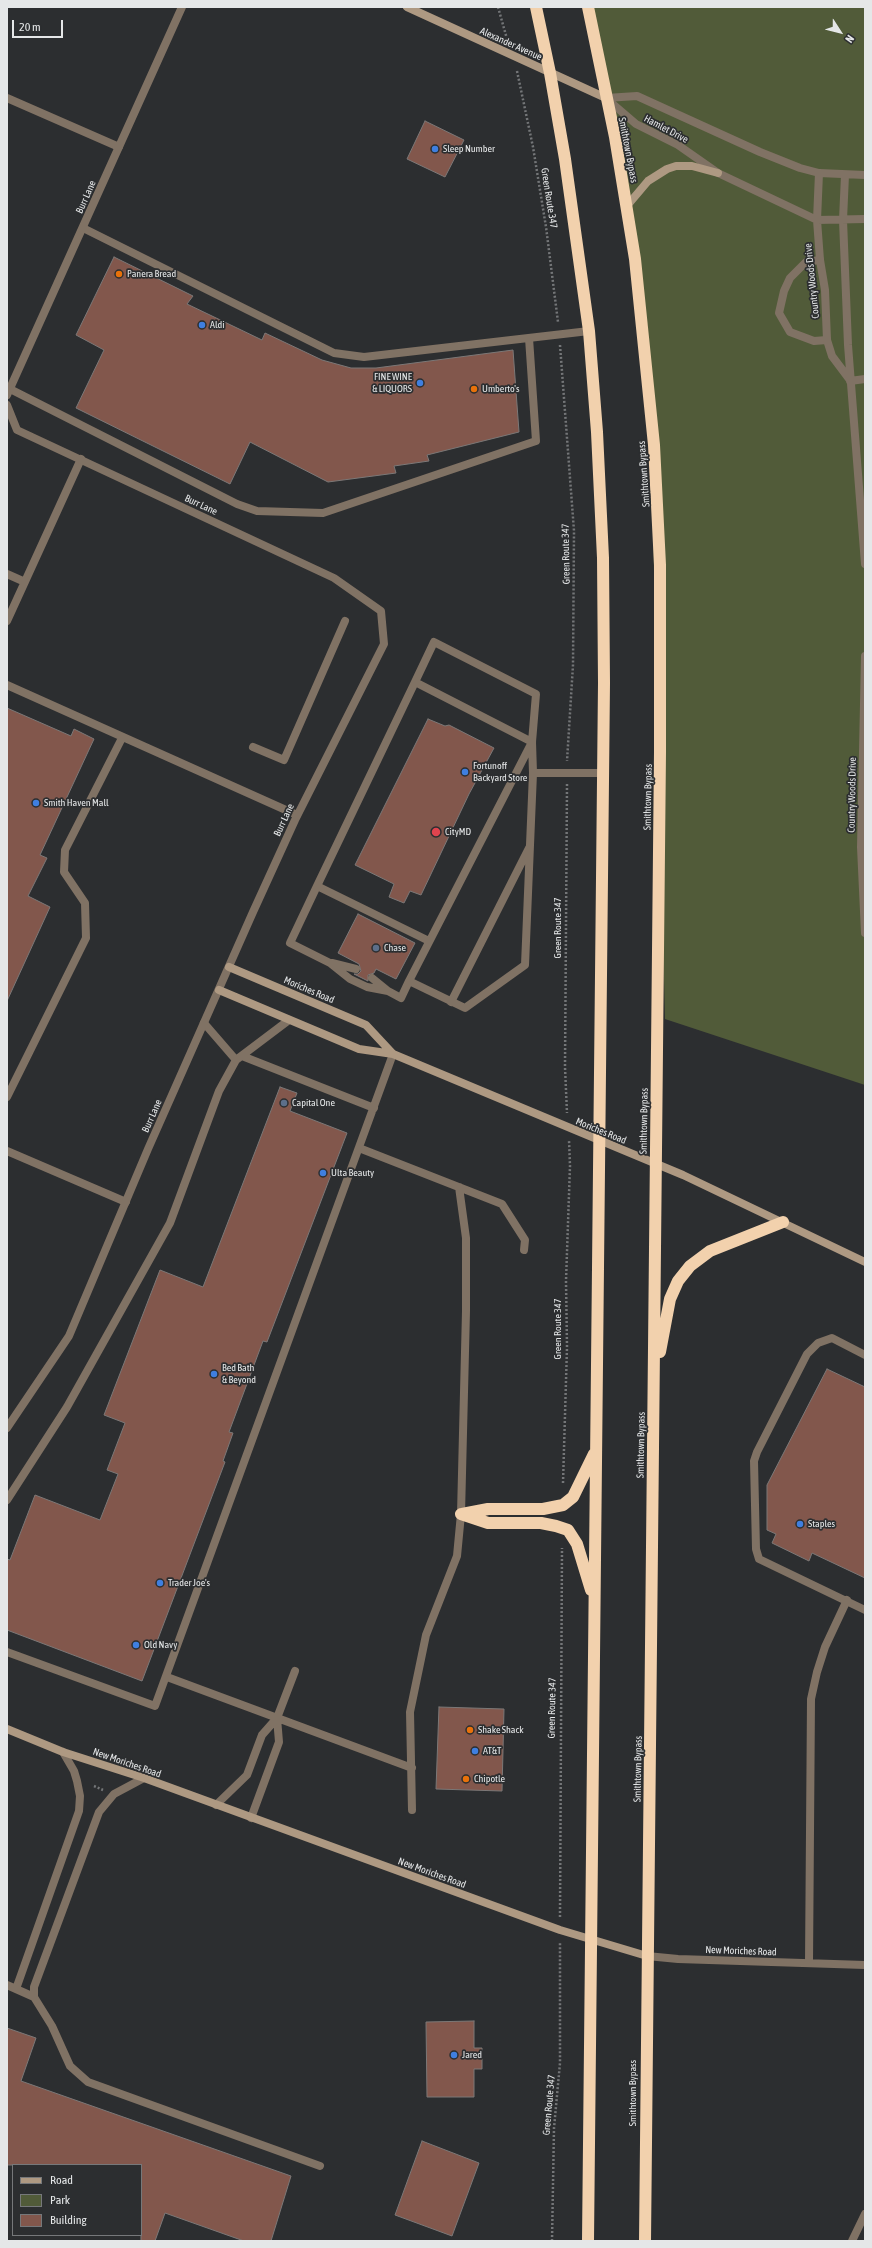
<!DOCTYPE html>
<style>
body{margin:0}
#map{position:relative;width:872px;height:2248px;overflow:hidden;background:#2c2e30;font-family:"Asap Condensed",sans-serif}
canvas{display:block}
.frame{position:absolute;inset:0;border:8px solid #e5e7e8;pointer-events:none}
.legend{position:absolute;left:12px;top:2164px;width:130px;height:72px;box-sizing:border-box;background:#2c2e30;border:1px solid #76787a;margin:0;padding:5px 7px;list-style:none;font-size:12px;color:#e5e7e8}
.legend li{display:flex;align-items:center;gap:8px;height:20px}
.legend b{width:20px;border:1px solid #76787a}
.north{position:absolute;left:820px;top:12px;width:40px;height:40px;-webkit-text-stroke:3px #2c2e30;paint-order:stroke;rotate:126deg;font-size:11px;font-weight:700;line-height:16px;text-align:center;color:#e5e7e8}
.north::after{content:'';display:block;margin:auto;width:14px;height:18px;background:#e5e7e8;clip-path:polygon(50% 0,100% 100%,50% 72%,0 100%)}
.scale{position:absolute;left:12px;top:20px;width:51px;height:18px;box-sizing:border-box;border:2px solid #e5e7e8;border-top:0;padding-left:5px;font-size:12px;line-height:14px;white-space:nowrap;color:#e5e7e8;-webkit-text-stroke:3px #2c2e30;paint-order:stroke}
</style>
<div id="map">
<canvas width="872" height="2248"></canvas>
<div class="frame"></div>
<ul class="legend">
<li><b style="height:5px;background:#ae9982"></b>Road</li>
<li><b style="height:11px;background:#515b39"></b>Park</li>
<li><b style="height:11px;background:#82574c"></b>Building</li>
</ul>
<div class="north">N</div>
<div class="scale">20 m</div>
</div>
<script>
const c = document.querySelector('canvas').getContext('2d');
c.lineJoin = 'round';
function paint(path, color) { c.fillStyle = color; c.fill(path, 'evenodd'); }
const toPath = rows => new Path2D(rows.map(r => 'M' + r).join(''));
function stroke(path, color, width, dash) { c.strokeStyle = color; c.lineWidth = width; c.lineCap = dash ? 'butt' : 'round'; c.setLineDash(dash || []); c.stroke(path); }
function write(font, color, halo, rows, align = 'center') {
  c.font = font + ' "Asap Condensed",sans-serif'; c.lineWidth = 3.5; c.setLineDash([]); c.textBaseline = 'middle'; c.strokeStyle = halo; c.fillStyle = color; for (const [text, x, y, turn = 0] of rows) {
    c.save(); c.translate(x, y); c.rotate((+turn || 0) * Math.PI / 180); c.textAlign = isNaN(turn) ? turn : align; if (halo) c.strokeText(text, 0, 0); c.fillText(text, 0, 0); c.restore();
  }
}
const green = toPath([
 [585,7,865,7,865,1085,665,1019,648,329]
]);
const building = toPath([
 [425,121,464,140,445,177,407,159,425,121],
 [114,257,193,296,187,304,262,340,265,333,322,360,351,368,376,368,513,350,519,432,427,455,429,461,394,466,396,473,328,482,250,442,230,484,76,408,104,350,76,335,114,257],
 [7,708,71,736,74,729,94,739,40,855,47,858,28,896,50,907,7,1001,7,708],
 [428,719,445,726,449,725,494,748,469,794,421,895,410,891,404,903,389,897,394,884,355,865,428,719],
 [358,914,415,943,396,979,376,969,374,973,368,975,368,981,354,974,358,974,361,971,359,964,338,953,358,914],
 [280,1087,297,1093,290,1111,347,1133,267,1342,263,1341,229,1432,233,1433,223,1461,225,1462,142,1681,7,1630,7,1559,10,1560,35,1495,100,1520,118,1474,107,1470,125,1423,104,1415,160,1270,203,1287,280,1087],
 [827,1369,865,1387,865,1578,812,1553,809,1561,772,1543,776,1534,767,1530,767,1485,827,1369],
 [439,1707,504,1709,502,1791,436,1789,439,1707],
 [474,2021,474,2048,482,2048,482,2069,474,2069,474,2097,427,2097,426,2022,474,2021],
 [7,2028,36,2038,21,2081,291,2176,271,2241,244,2241,165,2213,155,2241,141,2241,141,2165,7,2165,7,2028],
 [422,2141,479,2163,452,2236,395,2215,422,2141]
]);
const path = toPath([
 [498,7,507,39],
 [517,71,533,147,546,227,558,322],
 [560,345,574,531,573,665,567,761],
 [567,784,565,1067,567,1113],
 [563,1483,567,1347,566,1281,570,1166,569,1140],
 [94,1786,103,1790],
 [560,1917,562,1548],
 [552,2241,554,2128,560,2063,560,1942]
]);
const lane = toPath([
 [7,98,119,147],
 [83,228,334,353,364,357,589,331],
 [820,260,806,262,790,278,784,291,779,313,790,332,814,341,827,340],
 [10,389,237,504,257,511,323,513,536,441,529,338],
 [7,574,25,582],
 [7,621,81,459],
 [415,682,434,642,536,694,532,742,533,773,525,965,465,1008,409,981,532,742,415,682,317,886,429,941],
 [7,685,297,815],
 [253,747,284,760,345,621],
 [533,773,603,773],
 [317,886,290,943,330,963,350,979,367,987,388,991,401,998,409,981],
 [332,963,356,969],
 [372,978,388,991],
 [451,1002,529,848],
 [204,1023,236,1060],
 [242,1056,374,1108],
 [7,1097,86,938,85,903,64,872,65,850,122,738],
 [359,1148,502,1204,525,1240,524,1250],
 [7,1151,126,1202],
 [865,1355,832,1338,818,1343,807,1354,757,1452,754,1461,756,1549,759,1559,865,1610],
 [7,1500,67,1407,170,1223,219,1091,236,1060,289,1020],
 [7,1652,155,1706,393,1054],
 [167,1677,412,1768],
 [216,1805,247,1775,262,1735,277,1718,295,1671],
 [412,1810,410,1712,426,1635,457,1556,461,1514,466,1311,466,1238,459,1187],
 [251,1818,279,1742,277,1718],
 [647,1956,678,1959,865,1965],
 [809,1963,811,1699,817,1672,825,1647,847,1600],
 [7,1985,34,1997,52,2026,70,2066,88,2082,320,2166],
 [16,1989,79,1811,80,1796,77,1781,74,1771,63,1752],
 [34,1997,34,1987,99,1812,114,1794,144,1778],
 [852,2241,865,2214]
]);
const street = toPath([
 [606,98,637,96,760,152,800,168,819,173,865,175],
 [608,100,636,124,678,145,718,173,817,220,865,219],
 [819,173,817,220,820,260,825,290,827,340,832,356,850,380],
 [845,175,843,220,848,345,865,564],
 [850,381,865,379],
 [7,395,182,7],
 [7,405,17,430,334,578,381,611,384,644,295,820,253,912,148,1149,69,1336,7,1428],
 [865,656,861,847,865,933]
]);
const secondary = toPath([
 [407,7,606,98],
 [626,207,648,181,667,169,676,166,692,166,718,173],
 [229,967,366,1025,393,1054],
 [219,990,359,1049,393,1054,683,1175,865,1262],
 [7,1729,63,1752,144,1778,560,1930,647,1956]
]);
const highway = toPath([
 [536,7,550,73,565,159,589,331,597,432,603,558,604,683,588,2241],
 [588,7,615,137,635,259,654,445,660,565,660,752,645,2241],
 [660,1352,670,1299,678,1281,690,1266,710,1251,783,1222],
 [461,1514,488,1523,541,1523,556,1526,568,1530,577,1544,591,1590],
 [462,1514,488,1509,543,1509,563,1505,573,1497,594,1454]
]);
const markers = [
 [435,149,4,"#3f7fe0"],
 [119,274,4,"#e8710a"],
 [202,325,4,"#3f7fe0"],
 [420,383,4,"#3f7fe0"],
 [474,389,4,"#e8710a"],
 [465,772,4,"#3f7fe0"],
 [36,803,4,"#3f7fe0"],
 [436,832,5,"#e0444e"],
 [376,948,4,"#5c6f8a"],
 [284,1103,4,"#5c6f8a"],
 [323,1173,4,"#3f7fe0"],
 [214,1374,4,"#3f7fe0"],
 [800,1524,4,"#3f7fe0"],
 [160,1583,4,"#3f7fe0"],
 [136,1645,4,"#3f7fe0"],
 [470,1730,4,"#e8710a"],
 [475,1751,4,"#3f7fe0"],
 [466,1779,4,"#e8710a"],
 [454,2055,4,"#3f7fe0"]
];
const streetNames = [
 ["Alexander Avenue",511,44,24],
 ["Hamlet Drive",666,129,28],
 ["Smithtown Bypass",628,150,79],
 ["Burr Lane",86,197,-66],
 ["Green Route 347",549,198,81],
 ["Country Woods Drive",812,281,-96],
 ["Smithtown Bypass",644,474,-94],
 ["Burr Lane",201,505,25],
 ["Green Route 347",566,554,-91],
 ["Country Woods Drive",852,795,-89],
 ["Smithtown Bypass",648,797,-89],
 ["Burr Lane",284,820,-65],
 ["Green Route 347",558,928,-90],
 ["Moriches Road",309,990,23],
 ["Burr Lane",152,1116,-66],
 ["Smithtown Bypass",644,1121,-89],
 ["Moriches Road",601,1131,22],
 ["Green Route 347",558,1329,-90],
 ["Smithtown Bypass",641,1445,-89],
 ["Green Route 347",552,1708,-89],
 ["New Moriches Road",127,1763,19],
 ["Smithtown Bypass",638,1769,-89],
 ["New Moriches Road",432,1873,20],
 ["New Moriches Road",741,1951,2],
 ["Smithtown Bypass",633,2093,-90],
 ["Green Route 347",549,2105,-85]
];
const poiNames = [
 ["Sleep Number",443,149],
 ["Panera Bread",127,274],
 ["Aldi",210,325],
 ["FINE WINE",412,377,"right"],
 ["& LIQUORS",412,389,"right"],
 ["Umberto's",482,389],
 ["Fortunoff",473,766],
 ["Backyard Store",473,778],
 ["Smith Haven Mall",44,803],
 ["CityMD",445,832],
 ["Chase",384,948],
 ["Capital One",292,1103],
 ["Ulta Beauty",331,1173],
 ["Bed Bath",222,1368],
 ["& Beyond",222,1380],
 ["Staples",808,1524],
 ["Trader Joe's",168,1583],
 ["Old Navy",144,1645],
 ["Shake Shack",478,1730],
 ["AT&T",483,1751],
 ["Chipotle",474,1779],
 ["Jared",462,2055]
];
paint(green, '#515b39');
paint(building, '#82574c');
stroke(building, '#7c7877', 1);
stroke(path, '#747678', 2.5, [2, 2]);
stroke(lane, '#807264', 8);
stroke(street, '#807264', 8);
stroke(secondary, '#ae9982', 8);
stroke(highway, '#f2d1ad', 12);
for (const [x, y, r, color] of markers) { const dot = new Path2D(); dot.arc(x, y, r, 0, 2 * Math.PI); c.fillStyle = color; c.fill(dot); stroke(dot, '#2c2e30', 1.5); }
write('10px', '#e5e7e8', '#2c2e30', streetNames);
write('10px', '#e5e7e8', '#2c2e30', poiNames, 'left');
</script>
